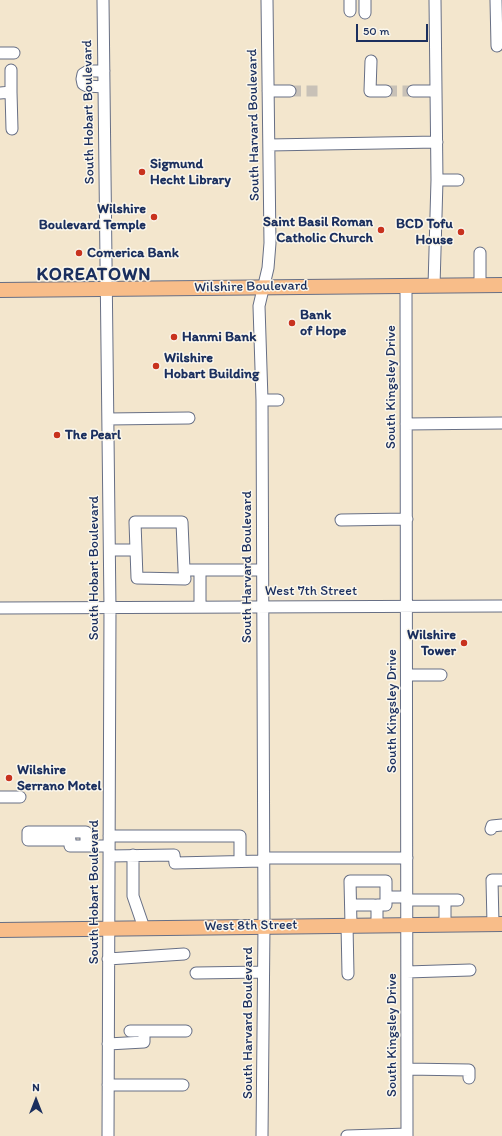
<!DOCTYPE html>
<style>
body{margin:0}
#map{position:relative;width:502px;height:1136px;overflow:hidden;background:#f3e6cd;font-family:Itim,sans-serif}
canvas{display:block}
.north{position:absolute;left:16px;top:1080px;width:40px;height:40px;-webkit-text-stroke:3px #fbf7ec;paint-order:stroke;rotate:0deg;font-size:11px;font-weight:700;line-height:16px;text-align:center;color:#1b2f5e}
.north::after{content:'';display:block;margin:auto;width:14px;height:18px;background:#1b2f5e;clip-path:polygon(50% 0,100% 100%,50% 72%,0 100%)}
.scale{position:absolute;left:356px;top:24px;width:72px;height:18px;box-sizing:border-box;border:2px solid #1b2f5e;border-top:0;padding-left:5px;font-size:12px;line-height:14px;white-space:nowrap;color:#1b2f5e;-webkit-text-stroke:3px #fbf7ec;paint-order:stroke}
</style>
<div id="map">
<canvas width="502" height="1136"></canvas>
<div class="north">N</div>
<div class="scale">50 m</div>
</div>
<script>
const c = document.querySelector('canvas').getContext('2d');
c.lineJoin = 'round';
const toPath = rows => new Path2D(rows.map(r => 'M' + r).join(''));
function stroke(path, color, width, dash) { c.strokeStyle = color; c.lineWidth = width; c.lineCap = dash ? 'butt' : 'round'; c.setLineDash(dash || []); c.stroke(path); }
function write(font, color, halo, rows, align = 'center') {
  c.font = font + ' Itim,sans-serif'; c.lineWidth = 3; c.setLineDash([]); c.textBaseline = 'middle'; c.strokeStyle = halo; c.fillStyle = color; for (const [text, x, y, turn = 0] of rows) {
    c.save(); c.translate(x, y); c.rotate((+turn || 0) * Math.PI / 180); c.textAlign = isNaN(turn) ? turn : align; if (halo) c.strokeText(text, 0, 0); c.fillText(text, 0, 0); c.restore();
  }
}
const minorTunnel = toPath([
 [290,91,320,91],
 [386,91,413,91]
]);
const minor = toPath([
 [103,0,110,608,108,1136],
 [350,0,350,11],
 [365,0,365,13],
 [496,0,497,46],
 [0,53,14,53],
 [371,61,370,91,386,91],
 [11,70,11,92],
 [104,71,88,71,83,74,82,79,83,84,87,86,104,87],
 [268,91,290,91],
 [413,91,436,91],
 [0,93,11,92,12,129],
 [269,145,437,142],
 [437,180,458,180],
 [480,285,480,253],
 [434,286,437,180,435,0],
 [406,287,407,1136],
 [262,400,278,400],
 [108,419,189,418],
 [406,424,502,423],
 [341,520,407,519],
 [110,550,136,550],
 [184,570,185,579,137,578,135,522,182,522,184,570,261,570],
 [200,570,200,607],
 [0,608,502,606],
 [407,675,441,675],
 [0,797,20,797],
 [491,829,492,826,502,825],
 [109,836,240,836,240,861],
 [86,846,70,846,70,840,28,840,28,832,86,832,86,846,109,846],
 [133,855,133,896,144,928],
 [109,856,174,855,175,863,263,861],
 [263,858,407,858],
 [386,897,407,897],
 [407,900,458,900],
 [445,900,445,924],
 [355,905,374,905],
 [493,924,492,880,502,880],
 [347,925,348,974],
 [351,925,350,881,386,881,386,905,377,905,377,925],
 [108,959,184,954],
 [407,972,470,970],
 [196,973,263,972],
 [130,1031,144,1031],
 [108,1044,144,1042,144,1031,186,1031],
 [407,1069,469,1070,469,1078],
 [108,1085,183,1085],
 [262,1136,264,926,262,400,259,306,268,268,270,243,267,0],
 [347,1136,407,1134]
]);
const major = toPath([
 [0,290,502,285],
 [0,930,502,924]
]);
const markers = [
 [142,172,4,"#c8321e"],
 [154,217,4,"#c8321e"],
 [381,230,4,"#c8321e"],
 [461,232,4,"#c8321e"],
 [79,253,4,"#c8321e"],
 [292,323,4,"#c8321e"],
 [174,337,4,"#c8321e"],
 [156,366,4,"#c8321e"],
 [57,435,4,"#c8321e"],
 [464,643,4,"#c8321e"],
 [9,778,4,"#c8321e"]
];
const streetNames = [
 ["South Hobart Boulevard",89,112,-91],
 ["South Harvard Boulevard",254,125,-91],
 ["Wilshire Boulevard",251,287,-1],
 ["South Kingsley Drive",391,387,-90],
 ["South Harvard Boulevard",247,567,-90],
 ["South Hobart Boulevard",94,568,-90],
 ["West 7th Street",311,591],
 ["South Kingsley Drive",392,711,-90],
 ["South Hobart Boulevard",94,892,-90],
 ["West 8th Street",251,926,-1],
 ["South Harvard Boulevard",248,1023,-90],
 ["South Kingsley Drive",392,1035,-90]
];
const poiNames = [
 ["Sigmund",150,164],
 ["Hecht Library",150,180],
 ["Wilshire",146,209,"right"],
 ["Boulevard Temple",146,225,"right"],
 ["Saint Basil Roman",373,222,"right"],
 ["Catholic Church",373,238,"right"],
 ["BCD Tofu",453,224,"right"],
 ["House",453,240,"right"],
 ["Comerica Bank",87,253],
 ["Bank",300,315],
 ["of Hope",300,331],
 ["Hanmi Bank",182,337],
 ["Wilshire",164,358],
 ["Hobart Building",164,374],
 ["The Pearl",65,435],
 ["Wilshire",456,635,"right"],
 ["Tower",456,651,"right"],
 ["Wilshire",17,770],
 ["Serrano Motel",17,786]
];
const districtNames = [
 ["KOREATOWN",94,275]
];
stroke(minorTunnel, '#c8c1b7', 11, [11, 5.5]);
stroke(minor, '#676f85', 13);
stroke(major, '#676f85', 16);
stroke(minor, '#fff', 11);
stroke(major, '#f8bd89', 14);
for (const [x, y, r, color] of markers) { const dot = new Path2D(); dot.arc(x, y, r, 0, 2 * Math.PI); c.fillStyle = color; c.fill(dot); stroke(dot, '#fbf7ec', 1.5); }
write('14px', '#1b2f5e', '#fbf7ec', streetNames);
write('bold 14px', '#1b2f5e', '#fbf7ec', poiNames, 'left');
c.letterSpacing = '1px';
write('bold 18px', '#1b2f5e', '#fbf7ec', districtNames);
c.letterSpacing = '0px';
</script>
